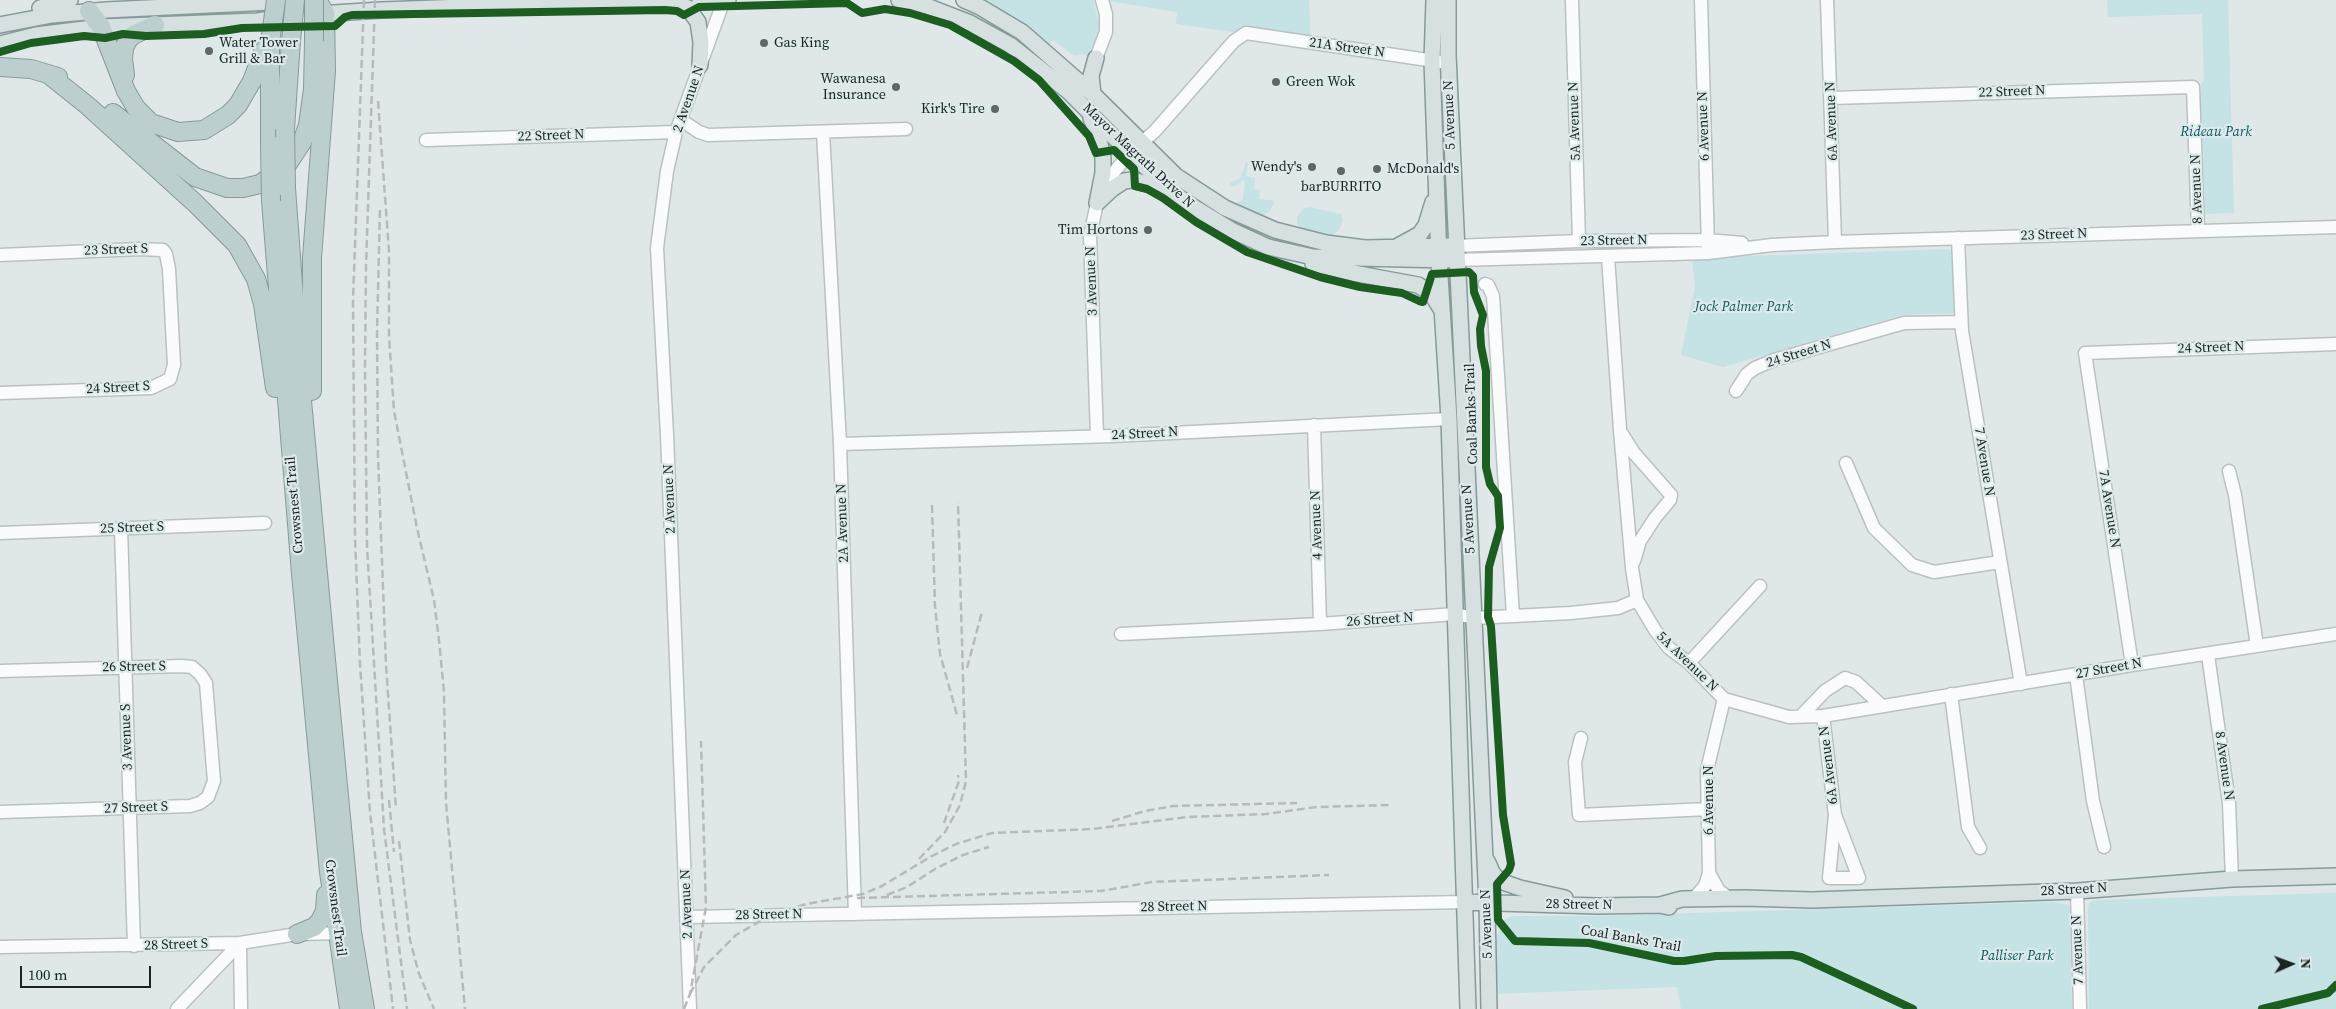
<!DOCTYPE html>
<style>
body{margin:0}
#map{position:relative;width:2336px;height:1009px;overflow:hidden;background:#e0e7e8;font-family:"Source Serif 4",serif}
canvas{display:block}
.north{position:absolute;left:2266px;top:939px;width:50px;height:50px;-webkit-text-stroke:4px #ddeaeb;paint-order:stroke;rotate:88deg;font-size:14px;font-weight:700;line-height:20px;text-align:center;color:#1d2223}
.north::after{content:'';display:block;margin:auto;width:18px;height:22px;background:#1d2223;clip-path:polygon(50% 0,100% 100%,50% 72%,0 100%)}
.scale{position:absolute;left:20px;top:966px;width:131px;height:22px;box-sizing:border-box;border:2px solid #1d2223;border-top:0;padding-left:6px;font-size:15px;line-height:18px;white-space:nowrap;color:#1d2223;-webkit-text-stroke:4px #ddeaeb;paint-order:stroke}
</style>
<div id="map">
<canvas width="2336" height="1009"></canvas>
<div class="north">N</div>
<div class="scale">100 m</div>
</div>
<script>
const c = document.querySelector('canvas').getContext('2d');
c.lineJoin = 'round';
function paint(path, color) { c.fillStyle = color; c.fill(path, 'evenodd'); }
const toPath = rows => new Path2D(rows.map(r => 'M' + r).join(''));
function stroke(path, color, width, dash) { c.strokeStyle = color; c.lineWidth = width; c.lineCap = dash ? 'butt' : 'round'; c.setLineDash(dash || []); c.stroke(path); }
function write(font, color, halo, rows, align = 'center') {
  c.font = font + ' "Source Serif 4",serif'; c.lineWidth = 4.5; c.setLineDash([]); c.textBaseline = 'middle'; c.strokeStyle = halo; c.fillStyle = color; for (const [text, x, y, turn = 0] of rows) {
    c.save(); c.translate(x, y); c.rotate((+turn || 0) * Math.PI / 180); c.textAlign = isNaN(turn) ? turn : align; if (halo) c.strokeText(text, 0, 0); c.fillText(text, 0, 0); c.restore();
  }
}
const green = toPath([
 [980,0,1093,0,1099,23,1096,40,1087,57,1084,54,1074,56,1053,40,1048,46],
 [1102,0,1309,0,1311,43,1176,24,1177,12],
 [2107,0,2228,0,2234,213,2205,214,2203,142,2200,137,2201,83,2204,82,2202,14,2108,17],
 [1246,162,1248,163,1246,176,1255,178,1254,189,1260,190,1259,199,1275,201,1270,211,1264,215,1259,216,1233,206,1243,199,1245,181,1242,180,1238,185,1230,187,1230,183,1240,178],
 [1309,207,1341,214,1343,221,1339,230,1334,234,1326,235,1301,229,1297,224,1297,217,1303,209],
 [1949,249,1952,252,1954,313,1902,315,1723,367,1681,355,1695,286,1692,258],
 [2336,893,2336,1009,2089,1009,2088,909,2089,903,2094,900],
 [2053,902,2069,905,2070,910,2072,1009,1681,1009,1677,987,1495,994,1494,943,1504,920,1512,916,1593,916]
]);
const minor = toPath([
 [1572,0,1579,241],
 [1701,0,1708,247],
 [1827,0,1835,242],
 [1096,58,1106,32,1106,14,1102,0],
 [1831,98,2193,87,2198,231],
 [681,120,699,132,708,135,906,129],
 [823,132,840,444,855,914],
 [426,140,676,132],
 [1958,238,1962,331,2021,684],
 [1455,246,1579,241,1707,240,1742,243],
 [0,255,140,249,163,250,166,254,169,269,174,365,170,379,151,388,0,393],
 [1608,257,1620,430,1632,568,1637,600,1655,630,1669,648,1689,663,1724,699],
 [1456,260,1708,253,1772,245,1835,242,2336,227],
 [1485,284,1488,285,1493,296,1513,616],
 [1736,391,1747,374,1755,368,1774,360,1904,323,1961,322],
 [1314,425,1320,624],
 [1622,434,1634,453,1671,495,1670,500,1655,518,1640,541,1634,561],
 [1097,436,1090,236,1097,203,1114,172,1130,153,1155,131,1234,41,1246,33,1448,63],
 [840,444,1113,436,1449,419],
 [1846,463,1874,528,1912,565,1934,572,2000,562],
 [2229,471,2235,495,2257,646],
 [121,528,134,946],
 [0,533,265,523],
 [1121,634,1320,624,1455,614,1474,618,1571,613,1618,608,1637,600],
 [2208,655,2229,803,2232,879],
 [1689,663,1760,586],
 [2132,665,2085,353,2336,344],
 [0,671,182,666,192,667,200,674,206,683,214,781,208,797,200,803,190,806,0,812],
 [2076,675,2093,801,2104,847],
 [1951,694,1968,827,1980,848],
 [1724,699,1789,717,1823,716,2132,665,2336,634],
 [1801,716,1825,691,1845,678,1856,682,1882,706],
 [1823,716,1835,815,1859,878,1829,878,1835,815],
 [1581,738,1575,762,1579,815,1708,809],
 [1709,873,1719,891,1729,898],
 [2077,891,2080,1009],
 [1693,899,1705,886,1709,873,1707,770,1724,699],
 [688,917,1464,902],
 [240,943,241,1009],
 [0,947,240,943,297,934,344,933],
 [177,1009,240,943],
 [690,1009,667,435,657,248,667,171,676,132,724,0]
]);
const major = toPath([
 [668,0,688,8,698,22,701,42,700,65],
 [700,0,728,0],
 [899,0,929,7,970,23,1010,45,1068,91,1130,153,1185,202,1231,230,1268,247,1313,257,1448,260],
 [964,0,980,7,1022,32,1093,94,1176,176,1225,208,1275,230,1326,243,1365,248,1448,246],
 [1434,0,1432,61,1439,260,1449,419,1468,1009],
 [1448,0,1448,55,1487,903,1489,1009],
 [40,8,70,0],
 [0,25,52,15,106,10,312,0],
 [0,44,36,35,101,27,257,21,303,15,381,10,659,0],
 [1093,94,1091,76,1096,58],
 [1091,118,1098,135,1103,158,1103,173,1097,203],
 [1097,203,1112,189,1124,181,1132,180,1168,189],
 [1398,246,1420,234,1426,225,1433,202],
 [1313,264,1353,273,1418,285,1431,293,1441,309],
 [1487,861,1493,874,1500,881,1520,888,1565,898],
 [1464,902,1598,906,1660,905,1669,907],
 [1660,905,1682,899,1745,898,1812,900,2077,891,2232,879,2336,876]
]);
const highway = toPath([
 [89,11,101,27,126,91,136,108,151,123,178,132,204,130,228,115,238,105,252,81,263,52,270,42],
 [0,67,31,69,58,77],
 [48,74,88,106,195,203,237,245,256,279,263,304,275,388],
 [125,75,123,59,124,48,128,40,133,35,155,25],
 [113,113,195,177,227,188,243,188,260,184,287,165,302,142,308,125,313,89,314,41],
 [285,129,291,41],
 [270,144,270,47],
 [286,188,300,379,326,660,352,932,365,1009],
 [271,201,301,574,329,872,349,1009],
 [312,391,312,258,326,71,325,13,317,0],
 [297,934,314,927,320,921,325,911,326,895]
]);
const rail = toPath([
 [364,0,353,300,355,538,360,664,370,812,393,1009],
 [375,0,366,266,365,367,367,546,384,829,407,1009],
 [378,101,389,251,389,336,394,411,417,528,434,600,439,640,444,692,446,803,465,1009],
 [380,210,377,332,378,457,386,665,396,809],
 [932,505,935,606,940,654,957,715],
 [967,668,982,612],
 [389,800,394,852],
 [1112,821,1145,811,1173,806,1297,803],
 [944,823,959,781,958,775],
 [399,841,410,940,419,974,434,1009],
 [919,859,945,832,960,805,966,781,958,502],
 [887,895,907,887,935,869,963,855,989,847],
 [857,898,1101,891,1152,882,1329,875],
 [690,994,704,967,736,935,771,915,806,904,863,894,882,886,930,857,956,844,992,833,1093,829,1187,817,1266,814,1317,807,1391,805],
 [684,1009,690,994,706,907,701,741]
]);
const highwayBridge = toPath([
 [291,41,295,0],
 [314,41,314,0],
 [270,42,276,0],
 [285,129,286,188],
 [270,144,271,201]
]);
const cycleway = toPath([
 [0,52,31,43,84,36,105,38,123,34,146,36,204,34,242,28,335,26,345,17,352,15,665,10,677,11,684,15,699,7,847,3,862,13,885,9,910,13,950,25,1014,61,1039,80,1089,136,1096,153,1114,150,1134,169,1135,186,1147,189,1163,198,1196,222,1247,252,1320,277,1360,287,1402,293,1419,301,1423,302,1432,274,1469,272,1473,276,1474,292,1483,315,1480,329,1481,346,1486,371,1486,467,1490,484,1498,496,1500,528,1489,567,1488,617,1491,626,1503,815,1511,864,1509,870,1497,884,1498,920,1515,941,1589,943,1674,961,1684,961,1716,956,1792,955,1801,957,1913,1009],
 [2262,1009,2328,993,2336,985]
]);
const markers = [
 [764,43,5,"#616768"],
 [209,51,5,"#616768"],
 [1276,82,5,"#616768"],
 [896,87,5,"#616768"],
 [995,109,5,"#616768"],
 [1312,167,5,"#616768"],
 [1377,169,5,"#616768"],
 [1341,171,5,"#616768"],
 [1148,230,5,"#616768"]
];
const poiNames = [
 ["Water Tower",219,43],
 ["Grill & Bar",219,59],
 ["Gas King",774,43],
 ["Wawanesa",886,79,"right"],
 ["Insurance",886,95,"right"],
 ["Green Wok",1286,82],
 ["Kirk's Tire",985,109,"right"],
 ["Wendy's",1302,167,"right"],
 ["McDonald's",1387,169],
 ["barBURRITO",1341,187,"center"],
 ["Tim Hortons",1138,230,"right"]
];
const streetNames = [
 ["21A Street N",1347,48,8],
 ["22 Street N",2012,92,-2],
 ["2 Avenue N",689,99,-71],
 ["5 Avenue N",1450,115,-92],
 ["5A Avenue N",1575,121,-92],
 ["6A Avenue N",1832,121,-92],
 ["6 Avenue N",1704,126,-92],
 ["22 Street N",551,136,-2],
 ["Mayor Magrath Drive N",1138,156,43],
 ["8 Avenue N",2197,189,-92],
 ["23 Street N",2054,235,-2],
 ["23 Street N",1614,241,-1],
 ["23 Street S",116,250,-2],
 ["3 Avenue N",1092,281,-92],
 ["24 Street N",2211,348,-2],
 ["24 Street N",1799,354,-17],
 ["24 Street S",118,388,-3],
 ["Coal Banks Trail",1472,414,-92],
 ["24 Street N",1145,434,-3],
 ["7 Avenue N",1984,462,81],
 ["2 Avenue N",670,499,-92],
 ["Crowsnest Trail",295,505,-95],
 ["7A Avenue N",2109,509,81],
 ["5 Avenue N",1469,519,-93],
 ["2A Avenue N",843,523,-92],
 ["4 Avenue N",1317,525,-92],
 ["25 Street S",132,528,-2],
 ["26 Street N",1380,620,-4],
 ["5A Avenue N",1687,662,44],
 ["26 Street S",134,667,-1],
 ["27 Street N",2109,669,-10],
 ["3 Avenue S",127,737,-92],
 ["6A Avenue N",1829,765,-97],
 ["8 Avenue N",2224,766,82],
 ["6 Avenue N",1709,800,-90],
 ["27 Street S",136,808,-2],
 ["28 Street N",2074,890,-3],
 ["2 Avenue N",687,904,-92],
 ["28 Street N",1579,905,1],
 ["28 Street N",1174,907,-1],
 ["Crowsnest Trail",335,908,83],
 ["28 Street N",769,915,-1],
 ["5 Avenue N",1487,924,-92],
 ["Coal Banks Trail",1631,939,10],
 ["28 Street S",176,945,-2],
 ["7 Avenue N",2078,950,-92]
];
const parkNames = [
 ["Rideau Park",2216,132],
 ["Jock Palmer Park",1744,307],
 ["Palliser Park",2017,956]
];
paint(green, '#c5e2e4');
stroke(minor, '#bbc0c0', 15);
stroke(major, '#869a9c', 18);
stroke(highway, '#869a9c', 20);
stroke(minor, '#fafbfc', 12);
stroke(major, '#d6e0e1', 15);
stroke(highway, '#bdcecf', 18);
stroke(rail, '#b8baba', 2.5, [8, 4]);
stroke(highwayBridge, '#869a9c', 20, []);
stroke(highwayBridge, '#bdcecf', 18);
stroke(cycleway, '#1b5e20', 8);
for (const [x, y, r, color] of markers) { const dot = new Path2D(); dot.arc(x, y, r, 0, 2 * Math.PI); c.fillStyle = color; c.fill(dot); stroke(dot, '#ddeaeb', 2); }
write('14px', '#1d2223', '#ddeaeb', poiNames, 'left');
write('14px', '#1d2223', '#ddeaeb', streetNames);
write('italic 14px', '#10575c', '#ddeaeb', parkNames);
</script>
